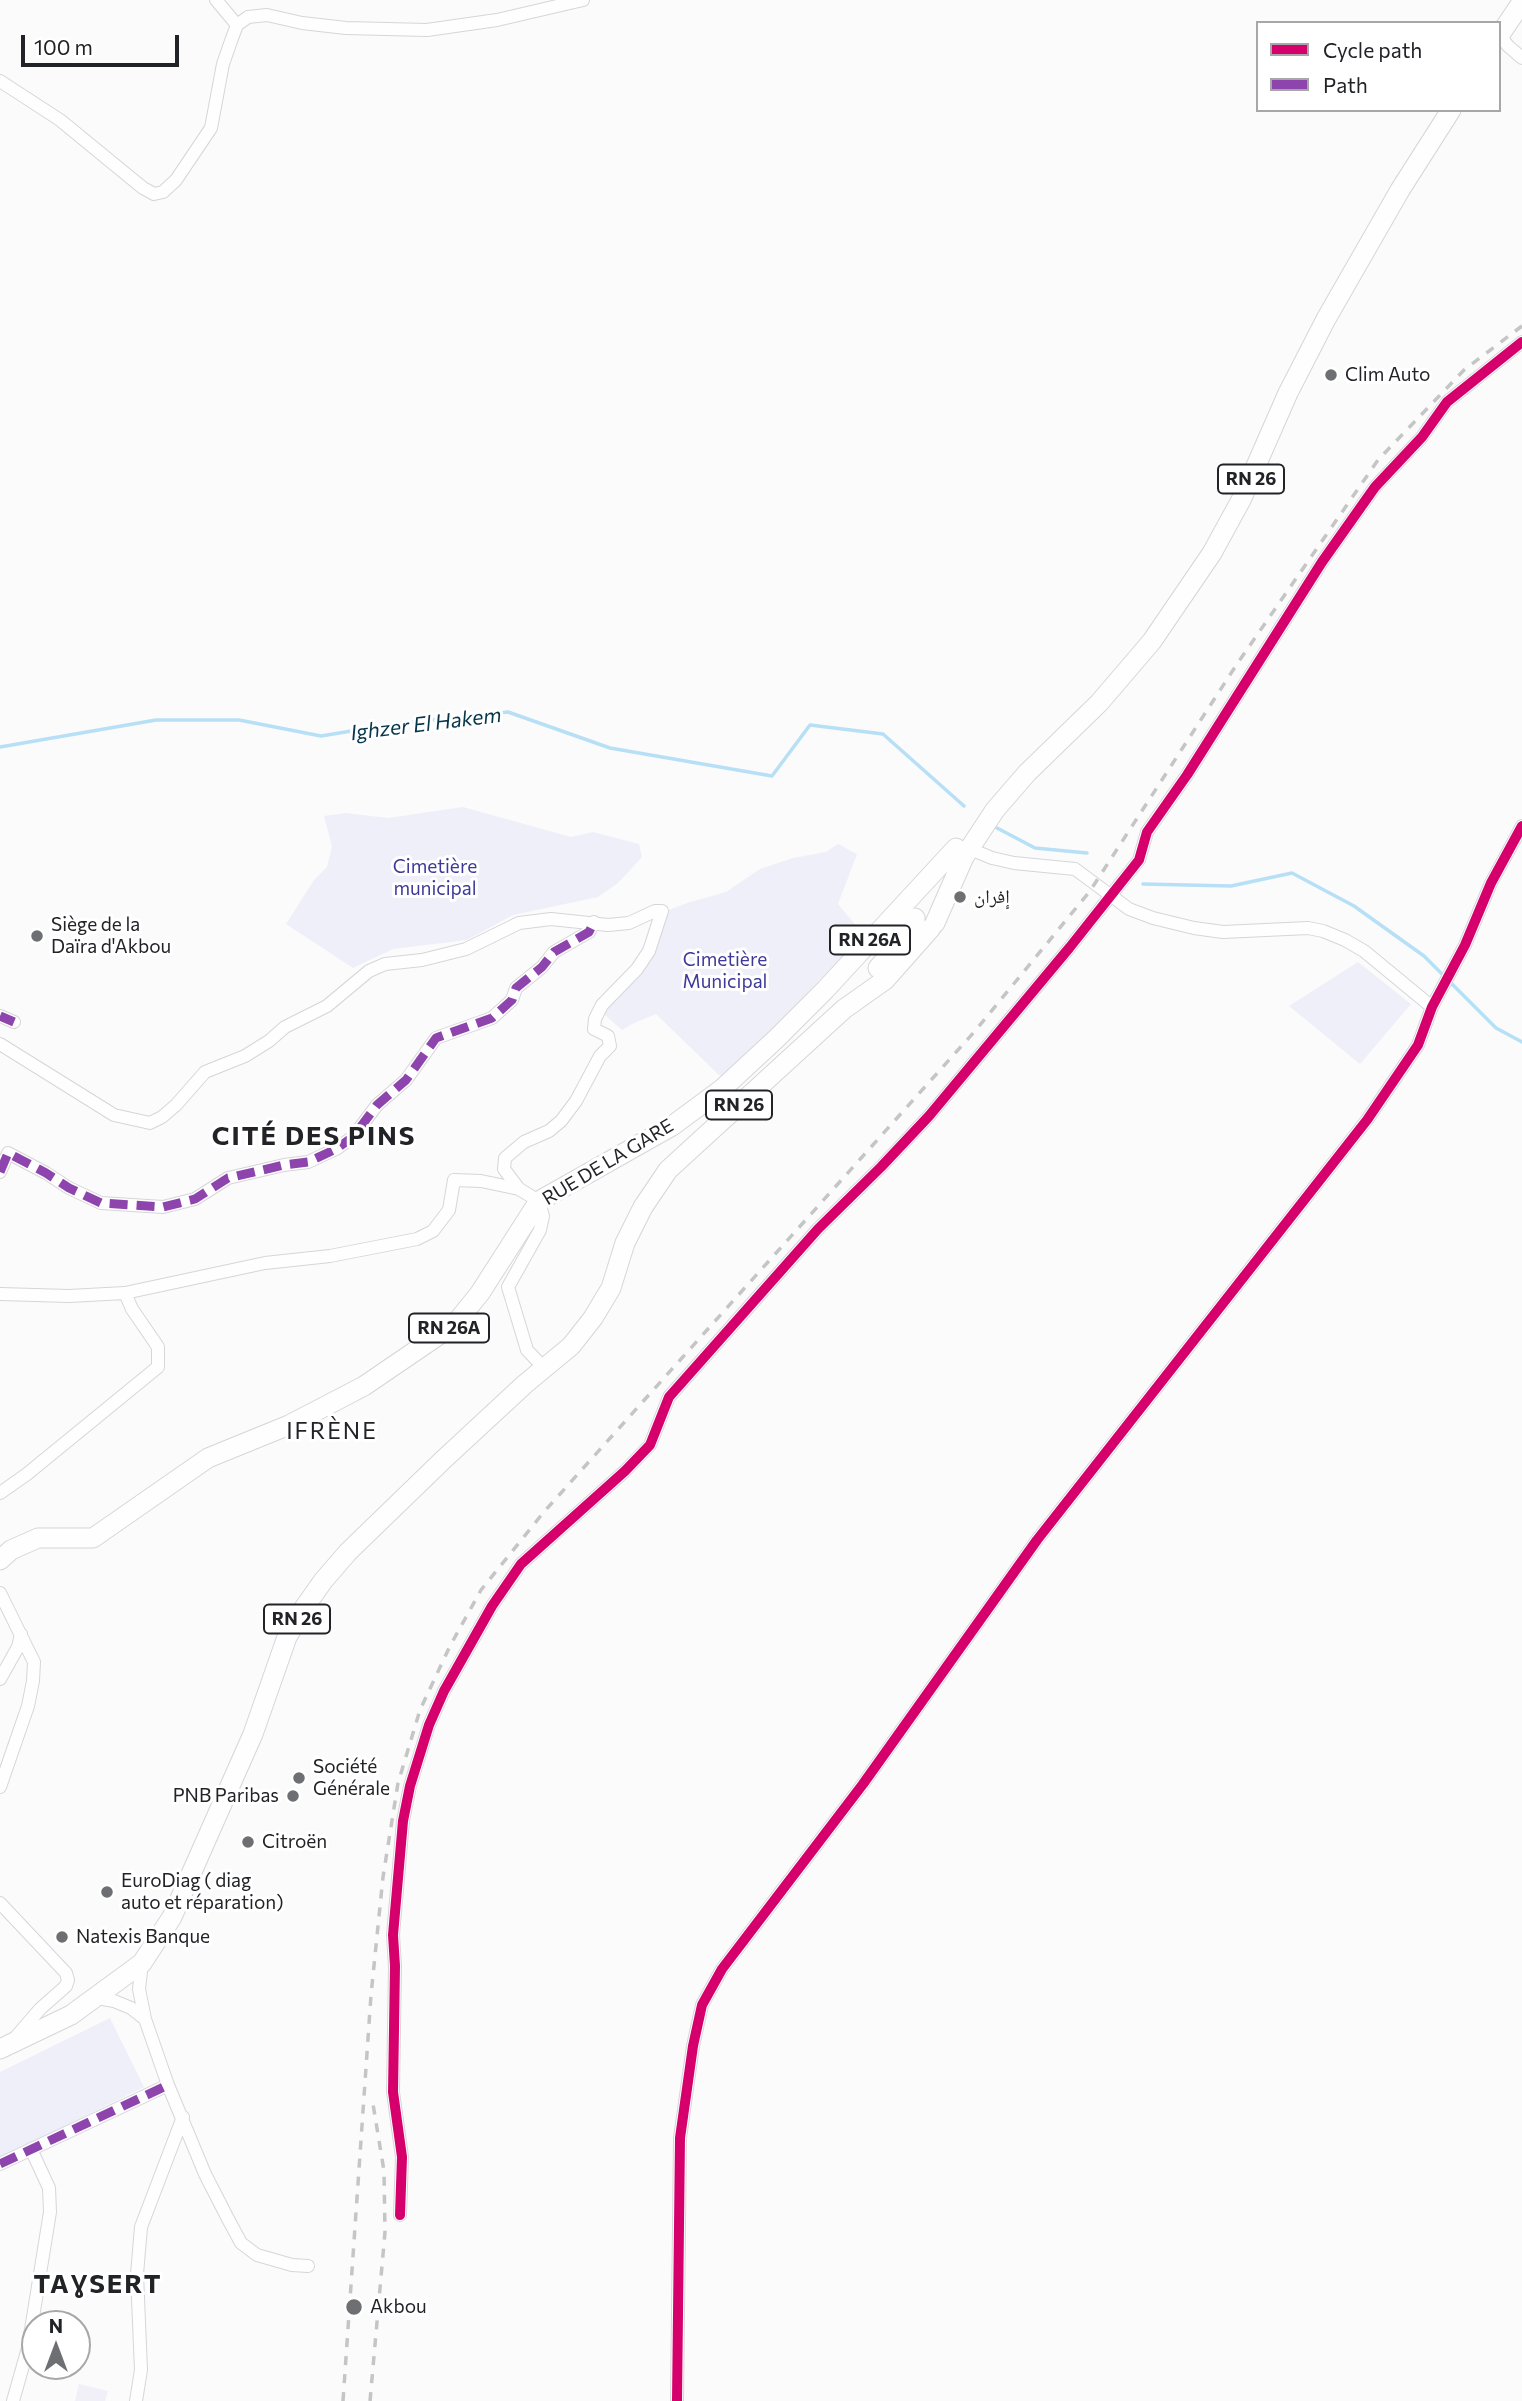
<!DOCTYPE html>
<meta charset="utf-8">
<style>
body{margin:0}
#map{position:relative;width:1522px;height:2401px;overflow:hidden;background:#fbfbfc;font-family:Commissioner,sans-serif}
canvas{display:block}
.legend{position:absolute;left:1256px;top:21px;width:245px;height:91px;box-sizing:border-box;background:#fff;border:2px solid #a7a7a9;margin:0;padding:9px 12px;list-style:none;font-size:21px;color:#222327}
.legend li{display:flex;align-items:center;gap:14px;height:35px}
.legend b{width:35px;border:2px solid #a7a7a9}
.north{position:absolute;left:21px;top:2310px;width:70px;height:70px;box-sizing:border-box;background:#fff;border:2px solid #a7a7a9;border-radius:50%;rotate:0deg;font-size:19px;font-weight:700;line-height:28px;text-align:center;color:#222327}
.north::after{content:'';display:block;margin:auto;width:24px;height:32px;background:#6e6f72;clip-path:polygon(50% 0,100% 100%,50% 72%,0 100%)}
.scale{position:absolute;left:21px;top:35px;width:158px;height:32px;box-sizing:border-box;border:4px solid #222327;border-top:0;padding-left:9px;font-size:21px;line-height:24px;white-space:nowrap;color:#222327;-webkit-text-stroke:5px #fff;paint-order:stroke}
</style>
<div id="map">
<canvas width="1522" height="2401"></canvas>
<ul class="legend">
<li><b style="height:9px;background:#d6006c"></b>Cycle path</li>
<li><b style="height:9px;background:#8e44ad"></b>Path</li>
</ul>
<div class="north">N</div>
<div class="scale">100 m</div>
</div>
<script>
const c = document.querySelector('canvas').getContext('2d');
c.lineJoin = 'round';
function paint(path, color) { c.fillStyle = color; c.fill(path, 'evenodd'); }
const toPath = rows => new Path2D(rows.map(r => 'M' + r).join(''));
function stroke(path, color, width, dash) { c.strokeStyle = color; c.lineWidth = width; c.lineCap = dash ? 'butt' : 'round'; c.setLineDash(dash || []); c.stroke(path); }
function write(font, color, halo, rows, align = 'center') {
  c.font = font + ' Commissioner,"Noto Naskh Arabic",sans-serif'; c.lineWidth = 6; c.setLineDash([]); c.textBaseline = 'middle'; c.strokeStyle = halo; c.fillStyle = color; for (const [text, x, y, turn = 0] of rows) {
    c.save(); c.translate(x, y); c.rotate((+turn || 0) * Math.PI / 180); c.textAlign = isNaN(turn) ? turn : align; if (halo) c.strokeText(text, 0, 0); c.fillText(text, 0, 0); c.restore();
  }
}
const education = toPath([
 [79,2384,108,2391,105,2401,75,2401]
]);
const green = toPath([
 [463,807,571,837,593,832,639,844,642,857,618,883,598,897,513,915,467,940,393,949,353,968,286,924,314,880,327,867,332,846,324,816,346,813,388,818],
 [838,844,857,854,838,904,864,935,723,1079,656,1014,632,1024,622,1030,604,1014,611,1001,630,981,666,911,687,903,726,892,760,869,793,858,826,852],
 [1358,962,1411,1004,1360,1064,1289,1006],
 [110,2018,144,2087,0,2158,0,2072]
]);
const stream = toPath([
 [0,747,156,720,239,720,321,736,394,724,508,712,610,748,772,776,810,725,883,734,964,806],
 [997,828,1035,848,1087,853],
 [1143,884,1231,886,1292,873,1354,906,1424,956,1496,1028,1522,1042]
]);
const street = toPath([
 [216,0,237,25],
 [1499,34,1508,46,1522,58],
 [0,81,60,120,143,188,154,194,163,192,176,180,211,128,223,64,231,41,237,25,248,17,267,15,302,23,346,28,427,30,497,20,583,0],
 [970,849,992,858,1014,863,1075,869,1129,909,1153,918,1194,928,1223,932,1308,928,1323,931,1345,940,1364,951,1432,1007],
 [0,1016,14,1022],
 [0,1044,114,1115,150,1123,162,1117,176,1105,205,1072,245,1056,269,1041,285,1027,327,1006,369,971,385,964,422,960,466,949,519,923,551,919,608,925,629,923,655,911,662,911,649,951,637,969,602,1005,595,1019,594,1029,608,1036,610,1046,600,1056,576,1101,561,1121,549,1131,524,1142,505,1158,504,1169,519,1189],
 [0,1172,8,1153,46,1173,69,1188,101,1203,163,1207,195,1199,228,1178,284,1165,308,1162,336,1149,353,1137,377,1105,406,1080,436,1038,492,1018,512,1000,516,988,542,967,554,952,589,932,594,922],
 [0,1294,69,1296,125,1293,265,1263,330,1256,417,1239,433,1231,449,1210,454,1180,481,1181,519,1189,539,1201,543,1216,540,1230,508,1287,527,1350,544,1368],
 [0,1493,27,1474,158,1367,158,1347,132,1309,125,1293],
 [0,1593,34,1662,33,1681,28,1706,0,1787],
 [0,1679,18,1647,21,1634],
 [0,1903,66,1973,68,1980,66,1986,40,2009,15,2038],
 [142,1963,139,1989,145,2019,168,2085,205,2174,227,2217,241,2243,257,2255,292,2265,308,2266],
 [97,1998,114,2001,131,2008,145,2019],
 [0,2164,168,2085],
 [400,2215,402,2157,393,2092,395,1966,393,1935,403,1821,410,1786,429,1725,444,1691,492,1606,521,1564,625,1471,650,1445,669,1397,818,1229,881,1167,929,1116,1070,947,1139,860,1147,832,1187,775,1322,562,1375,487,1422,437,1447,402,1522,342],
 [13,2401,28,2348,50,2212,49,2188,31,2149],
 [136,2401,141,2370,137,2274,141,2227,183,2117],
 [677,2401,680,2138,693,2046,702,2005,722,1969,863,1784,1037,1540,1367,1120,1418,1045,1432,1007,1465,945,1491,883,1522,826]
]);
const primary = toPath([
 [1499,36,1522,2],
 [935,923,964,857,995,810,1027,773,1099,703,1129,668,1152,641,1212,553,1241,500,1288,393,1326,319,1400,190,1451,110],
 [886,936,897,927,915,918],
 [878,968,899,944,915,920],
 [0,1560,11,1550,38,1538,93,1538,208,1458,289,1425,364,1386,455,1324,480,1293,539,1201,672,1126,722,1089,776,1039,825,990,956,848],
 [0,2049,71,2015,142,1963,172,1917,253,1734,287,1637,304,1608,323,1581,348,1552,443,1460,525,1384,571,1346,593,1318,611,1288,625,1243,643,1207,668,1170,844,1009,885,980,931,928]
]);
const rail = toPath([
 [343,2401,371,1995,383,1877,398,1783,420,1710,450,1646,481,1590,543,1513,975,1031,1090,891,1237,664,1378,460,1464,370,1522,326],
 [370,2401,385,2232,384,2171,373,2104]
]);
const quiet = toPath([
 [0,1016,14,1022],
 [0,1172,8,1153,46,1173,69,1188,101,1203,163,1207,195,1199,228,1178,284,1165,308,1162,336,1149,353,1137,377,1105,406,1080,436,1038,492,1018,512,1000,516,988,542,967,554,952,589,932,594,922],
 [0,2164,168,2085]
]);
const cycleway = toPath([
 [400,2215,402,2157,393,2092,395,1966,393,1935,403,1821,410,1786,429,1725,444,1691,492,1606,521,1564,625,1471,650,1445,669,1397,818,1229,881,1167,929,1116,1070,947,1139,860,1147,832,1187,775,1322,562,1375,487,1422,437,1447,402,1522,342],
 [677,2401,680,2138,693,2046,702,2005,722,1969,863,1784,1037,1540,1367,1120,1418,1045,1432,1007,1465,945,1491,883,1522,826]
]);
const markers = [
 [1331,375,7,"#6e6f72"],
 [960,897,7,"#6e6f72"],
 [37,936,7,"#6e6f72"],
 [299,1778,7,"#6e6f72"],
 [293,1796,7,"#6e6f72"],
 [248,1842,7,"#6e6f72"],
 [107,1892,7,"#6e6f72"],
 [62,1937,7,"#6e6f72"],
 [354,2307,9,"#6e6f72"]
];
const shields = [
 [1251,479,66],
 [870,940,80],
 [739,1105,66],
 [449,1328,80],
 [297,1619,66]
];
const shieldNames = [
 ["RN 26",1251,479],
 ["RN 26A",870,940],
 ["RN 26",739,1105],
 ["RN 26A",449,1328],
 ["RN 26",297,1619]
];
const poiNames = [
 ["Clim Auto",1345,375],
 ["إفران",974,897],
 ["Siège de la",51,925],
 ["Daïra d'Akbou",51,947],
 ["Société",313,1767],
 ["Générale",313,1789],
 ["PNB Paribas",279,1796,"right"],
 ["Citroën",262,1842],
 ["EuroDiag ( diag",121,1881],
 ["auto et réparation)",121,1903],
 ["Natexis Banque",76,1937],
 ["Akbou",370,2307]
];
const parkNames = [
 ["Cimetière",435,867],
 ["municipal",435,889],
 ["Cimetière",725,960],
 ["Municipal",725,982]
];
const streetNames = [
 ["RUE DE LA GARE",608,1162,-31]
];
const waterNames = [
 ["Ighzer El Hakem",426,724,-7]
];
const quarterNames = [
 ["IFRÈNE",332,1431]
];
const districtNames = [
 ["CITÉ DES PINS",314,1136],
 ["TAƔSERT",98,2284]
];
paint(education, '#f1f0f9');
paint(green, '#eeeff8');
stroke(stream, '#b7dff5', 3.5);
stroke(street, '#d6d6d9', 14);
stroke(primary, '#d6d6d9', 21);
stroke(street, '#fefeff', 12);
stroke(primary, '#fefeff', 19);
stroke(rail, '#c5c5c6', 3.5, [9, 9]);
stroke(quiet, '#8e44ad', 9, [18, 9]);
stroke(cycleway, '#d6006c', 10);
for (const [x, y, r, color] of markers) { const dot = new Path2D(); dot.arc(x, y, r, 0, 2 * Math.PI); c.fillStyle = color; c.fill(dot); stroke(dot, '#fff', 2.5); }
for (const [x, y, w] of shields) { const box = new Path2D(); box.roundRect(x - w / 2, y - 14.5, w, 29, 5); c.fillStyle = '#fff'; c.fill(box); stroke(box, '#222327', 2); }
write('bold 18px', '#222327', null, shieldNames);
write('19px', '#222327', '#fff', poiNames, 'left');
write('19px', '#3d3998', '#fff', parkNames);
write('19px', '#222327', '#fff', streetNames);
write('italic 21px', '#05364a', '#fff', waterNames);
c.letterSpacing = '2px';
write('23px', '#222327', '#fff', quarterNames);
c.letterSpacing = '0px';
c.letterSpacing = '2px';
write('bold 26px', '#222327', '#fff', districtNames);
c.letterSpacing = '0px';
</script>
